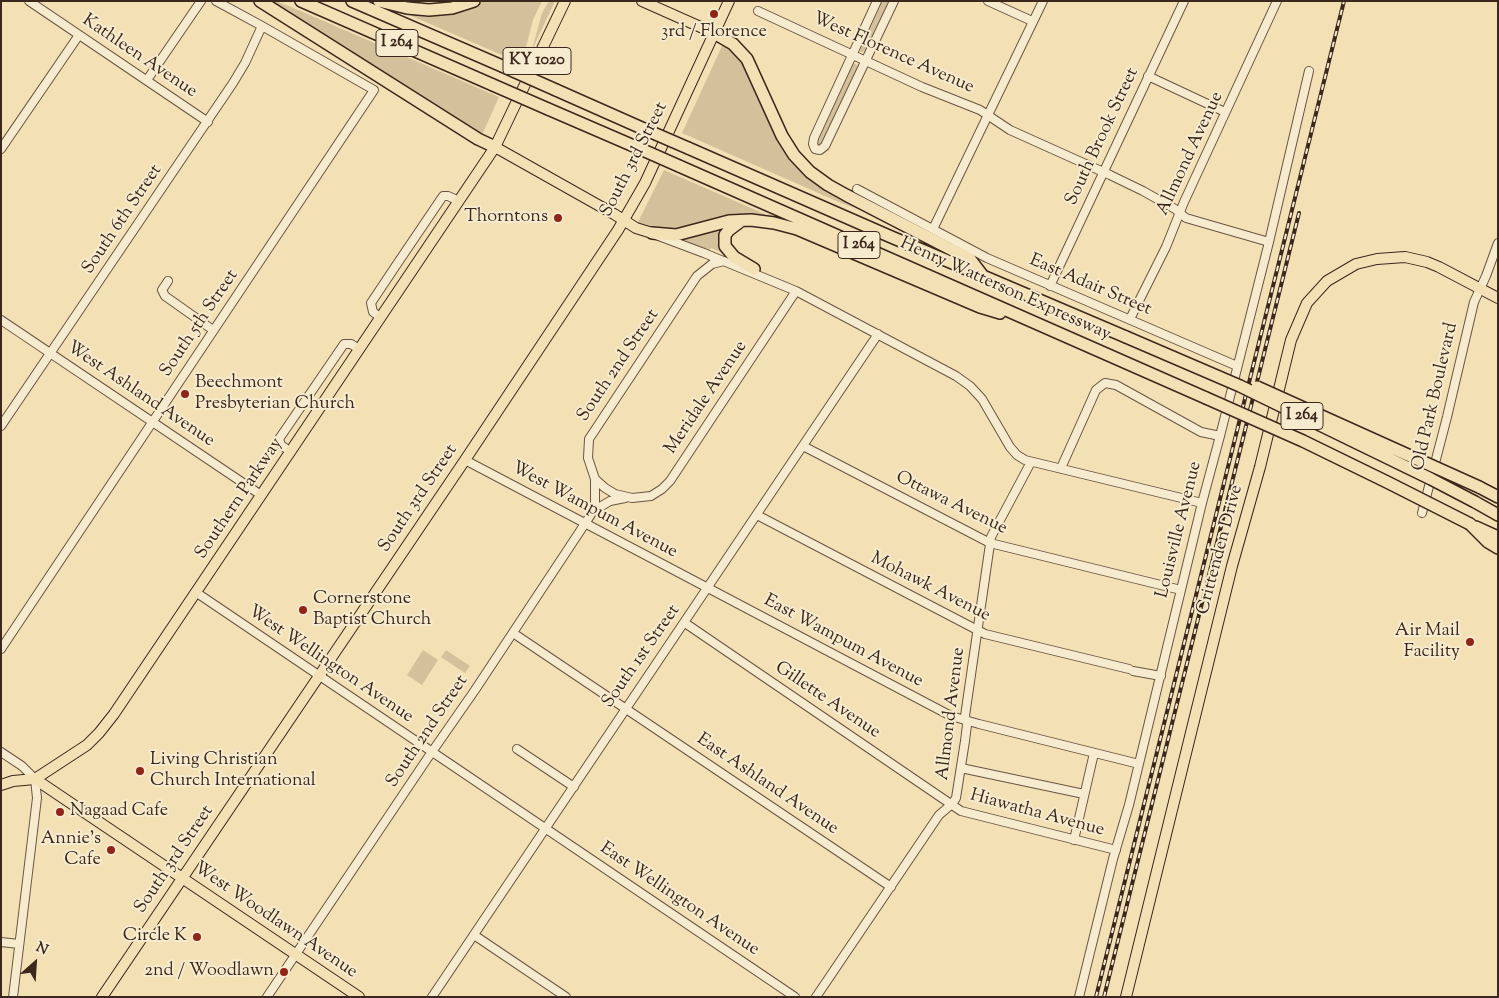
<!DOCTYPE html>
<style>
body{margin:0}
#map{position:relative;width:1499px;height:998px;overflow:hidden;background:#f3e0b5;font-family:"Sorts Mill Goudy",serif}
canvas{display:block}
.frame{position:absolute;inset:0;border:2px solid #3b271c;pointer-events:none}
.north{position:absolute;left:10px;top:938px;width:50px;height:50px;-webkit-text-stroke:4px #f7ebcf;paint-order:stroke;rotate:26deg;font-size:14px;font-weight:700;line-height:20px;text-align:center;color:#3b271c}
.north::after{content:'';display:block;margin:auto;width:18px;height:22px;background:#3b271c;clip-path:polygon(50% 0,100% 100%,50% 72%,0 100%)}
</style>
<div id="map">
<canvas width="1499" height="998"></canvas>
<div class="frame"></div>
<div class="north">N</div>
</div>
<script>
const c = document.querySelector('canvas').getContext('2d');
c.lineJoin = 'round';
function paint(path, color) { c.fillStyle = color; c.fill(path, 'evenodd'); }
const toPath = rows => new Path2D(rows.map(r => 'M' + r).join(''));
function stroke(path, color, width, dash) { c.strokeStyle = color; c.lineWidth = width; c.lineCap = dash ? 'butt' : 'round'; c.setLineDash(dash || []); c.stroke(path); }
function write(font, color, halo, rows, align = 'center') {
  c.font = font + ' "Sorts Mill Goudy",serif'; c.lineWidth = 4; c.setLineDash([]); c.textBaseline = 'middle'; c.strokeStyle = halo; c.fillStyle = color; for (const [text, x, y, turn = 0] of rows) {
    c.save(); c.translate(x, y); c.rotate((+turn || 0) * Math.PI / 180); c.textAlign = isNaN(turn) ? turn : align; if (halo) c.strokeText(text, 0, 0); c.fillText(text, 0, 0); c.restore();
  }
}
const green = toPath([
 [270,1,276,1,296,9,499,97,482,135],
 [484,1,542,1,533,20,526,47,516,61,400,11,476,5],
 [549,1,555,1,525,65,522,63,533,46,542,13],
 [879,1,892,1,868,51,861,52,859,47],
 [723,44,724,44,742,59,783,147,870,213,841,203,682,133],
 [853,63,856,64,858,67,855,77,822,145,817,145,816,143],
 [664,170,767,215,769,214,778,219,677,230,655,229,639,224,638,222],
 [723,229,723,253,711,248,709,251,685,242,684,240],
 [423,650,438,660,422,685,407,675],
 [446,650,470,666,465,673,441,657]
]);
const minor = toPath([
 [29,1,208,122],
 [877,1,814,138,813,144,815,149,820,150,825,146,894,1],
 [988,1,1032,21],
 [758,11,922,87,980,110,1010,130,1110,175,1143,191,1175,209,1186,218,1269,242],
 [1148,76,1225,112],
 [147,80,201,1],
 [1,149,79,35],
 [857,189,987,258,1237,366],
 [933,229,1043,1],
 [656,235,704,253,796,291,956,376,970,386,982,399,1010,447,1017,455,1025,460,1202,503],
 [724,261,712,264,697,276,589,439,588,458,595,479,605,488,615,494,632,498,651,496,662,489,670,481,796,291],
 [168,281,162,290,165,296,213,330],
 [1050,286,1184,1],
 [380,317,373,312,371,303,395,267,443,196,448,196,459,201],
 [1130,319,1166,247,1184,202,1277,1],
 [1,320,261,495],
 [1,426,233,83,245,63,262,26],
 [803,446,990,543,1181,590],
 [291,452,281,445,279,439,344,344,351,344,359,349],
 [465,460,951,716,979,724,1139,764],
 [1061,468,1096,390,1105,383,1116,385,1201,432,1220,436],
 [593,511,610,501,625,498],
 [1422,513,1447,417,1474,302,1486,276,1498,243],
 [757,515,985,634,1129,669],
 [197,593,795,997],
 [685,623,961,811,1116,850],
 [513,633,891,887],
 [1,649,374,90,262,26,216,1],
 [1133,671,1161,676],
 [517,749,574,787],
 [1,752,22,766,35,779,37,798,13,997],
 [961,768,1084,794],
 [1074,840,1094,753],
 [474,935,566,997],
 [1,942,19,944],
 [267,997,427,759,475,690,588,519,593,511,595,503,595,479],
 [432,997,878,334],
 [816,997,939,815,952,804,956,798,965,741,967,725,965,716,991,537,1031,462],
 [1079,997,1113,859,1129,805,1202,503,1220,436,1269,242,1309,71]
]);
const major = toPath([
 [642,1,714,33],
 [495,147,614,214,636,228,652,233],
 [35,779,359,997],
 [1,785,13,781,35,779,87,745,99,733,114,714,495,147,565,1],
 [102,997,465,460,618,230,645,183,729,1],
 [1126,997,1232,566,1260,467,1291,340,1307,303,1327,281,1356,264,1377,259,1405,257,1427,262,1439,267,1498,298]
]);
const highway = toPath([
 [260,1,478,139,495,147],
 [301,1,493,85],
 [352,1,502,66],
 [379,1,407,8,429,10,452,8,474,1],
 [714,33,733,44,747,59,782,136,794,155,810,172,828,185,846,195,970,259,983,276],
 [556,90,644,129],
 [548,109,636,147],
 [688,148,889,236,1126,337],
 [679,166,1206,398],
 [741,221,729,230,725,235,725,246,734,257,754,269],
 [652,233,676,235,729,221,751,220,774,223,797,229,980,307,1000,313],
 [1479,487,1498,497],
 [1475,502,1498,515],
 [1470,524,1488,542,1498,548],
 [1476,527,1498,537]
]);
const rail = toPath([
 [1096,997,1344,1],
 [1104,997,1299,213]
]);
const highwayBridge = toPath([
 [502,66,556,90],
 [493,85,548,109],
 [644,129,688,148],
 [636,147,679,166],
 [1126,337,1240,386,1431,479,1475,502],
 [1257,387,1479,487],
 [1206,398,1303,441,1389,483,1470,524]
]);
const markers = [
 [714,14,5,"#8f2418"],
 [558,218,5,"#8f2418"],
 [185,394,5,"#8f2418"],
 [303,610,5,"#8f2418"],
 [1470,642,5,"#8f2418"],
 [140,771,5,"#8f2418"],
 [60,812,5,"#8f2418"],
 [111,850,5,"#8f2418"],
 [197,937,5,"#8f2418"],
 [284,972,5,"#8f2418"]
];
const shields = [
 [397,43,42],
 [537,61,68],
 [859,245,42],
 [1302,416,42]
];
const shieldNames = [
 ["I 264",397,43],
 ["KY 1020",537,61],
 ["I 264",859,245],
 ["I 264",1302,416]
];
const poiNames = [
 ["3rd / Florence",714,33,"center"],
 ["Thorntons",548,218],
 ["Beechmont",195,384,"left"],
 ["Presbyterian Church",195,405,"left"],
 ["Cornerstone",313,600,"left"],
 ["Baptist Church",313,621,"left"],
 ["Air Mail",1460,632],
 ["Facility",1460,653],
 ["Living Christian",150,761,"left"],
 ["Church International",150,782,"left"],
 ["Nagaad Cafe",70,812,"left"],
 ["Annie's",101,840],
 ["Cafe",101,861],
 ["Circle K",187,937],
 ["2nd / Woodlawn",274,972]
];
const streetNames = [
 ["West Florence Avenue",893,54,24],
 ["Kathleen Avenue",139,57,34],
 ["South Brook Street",1103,137,-65],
 ["Allmond Avenue",1191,154,-65],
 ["South 3rd Street",635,160,-63],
 ["South 6th Street",123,220,-56],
 ["East Adair Street",1090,286,23],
 ["Henry Watterson Expressway",1005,290,24],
 ["South 5th Street",200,324,-56],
 ["South 2nd Street",619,366,-56],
 ["West Ashland Avenue",140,395,34],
 ["Old Park Boulevard",1436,397,-77],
 ["Meridale Avenue",707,398,-56],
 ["Southern Parkway",240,499,-56],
 ["South 3rd Street",419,499,-56],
 ["Ottawa Avenue",951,504,26],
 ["West Wampum Avenue",594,511,28],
 ["Louisville Avenue",1180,530,-76],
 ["Crittenden Drive",1221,550,-75],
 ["Mohawk Avenue",930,588,27],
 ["East Wampum Avenue",843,642,28],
 ["South 1st Street",642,657,-55],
 ["West Wellington Avenue",330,665,34],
 ["Gillette Avenue",827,701,34],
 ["Allmond Avenue",952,714,-83],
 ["South 2nd Street",428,732,-56],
 ["East Ashland Avenue",767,785,34],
 ["Hiawatha Avenue",1037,814,15],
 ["South 3rd Street",175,860,-56],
 ["East Wellington Avenue",679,900,34],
 ["West Woodlawn Avenue",275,921,34]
];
paint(green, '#d4c19b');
stroke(minor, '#695542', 10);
stroke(major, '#3b271c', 12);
stroke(highway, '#3b271c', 14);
stroke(minor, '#f7ebcf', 8);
stroke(major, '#f3e0b5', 10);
stroke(highway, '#f3e0b5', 11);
stroke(rail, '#3b271c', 4);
stroke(rail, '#f7ebcf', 2, [5.5]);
stroke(highwayBridge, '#3b271c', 14, []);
stroke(highwayBridge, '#f3e0b5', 11);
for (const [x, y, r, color] of markers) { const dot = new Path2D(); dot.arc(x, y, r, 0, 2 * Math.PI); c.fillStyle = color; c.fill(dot); stroke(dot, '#f7ebcf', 2); }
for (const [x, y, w] of shields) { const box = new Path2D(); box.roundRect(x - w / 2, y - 13.5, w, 27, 4); c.fillStyle = '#f7ebcf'; c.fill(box); stroke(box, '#3b271c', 1); }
write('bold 16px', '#3b271c', null, shieldNames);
write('18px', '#3b271c', '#f7ebcf', poiNames, 'right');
write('18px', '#3b271c', '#f7ebcf', streetNames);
</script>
